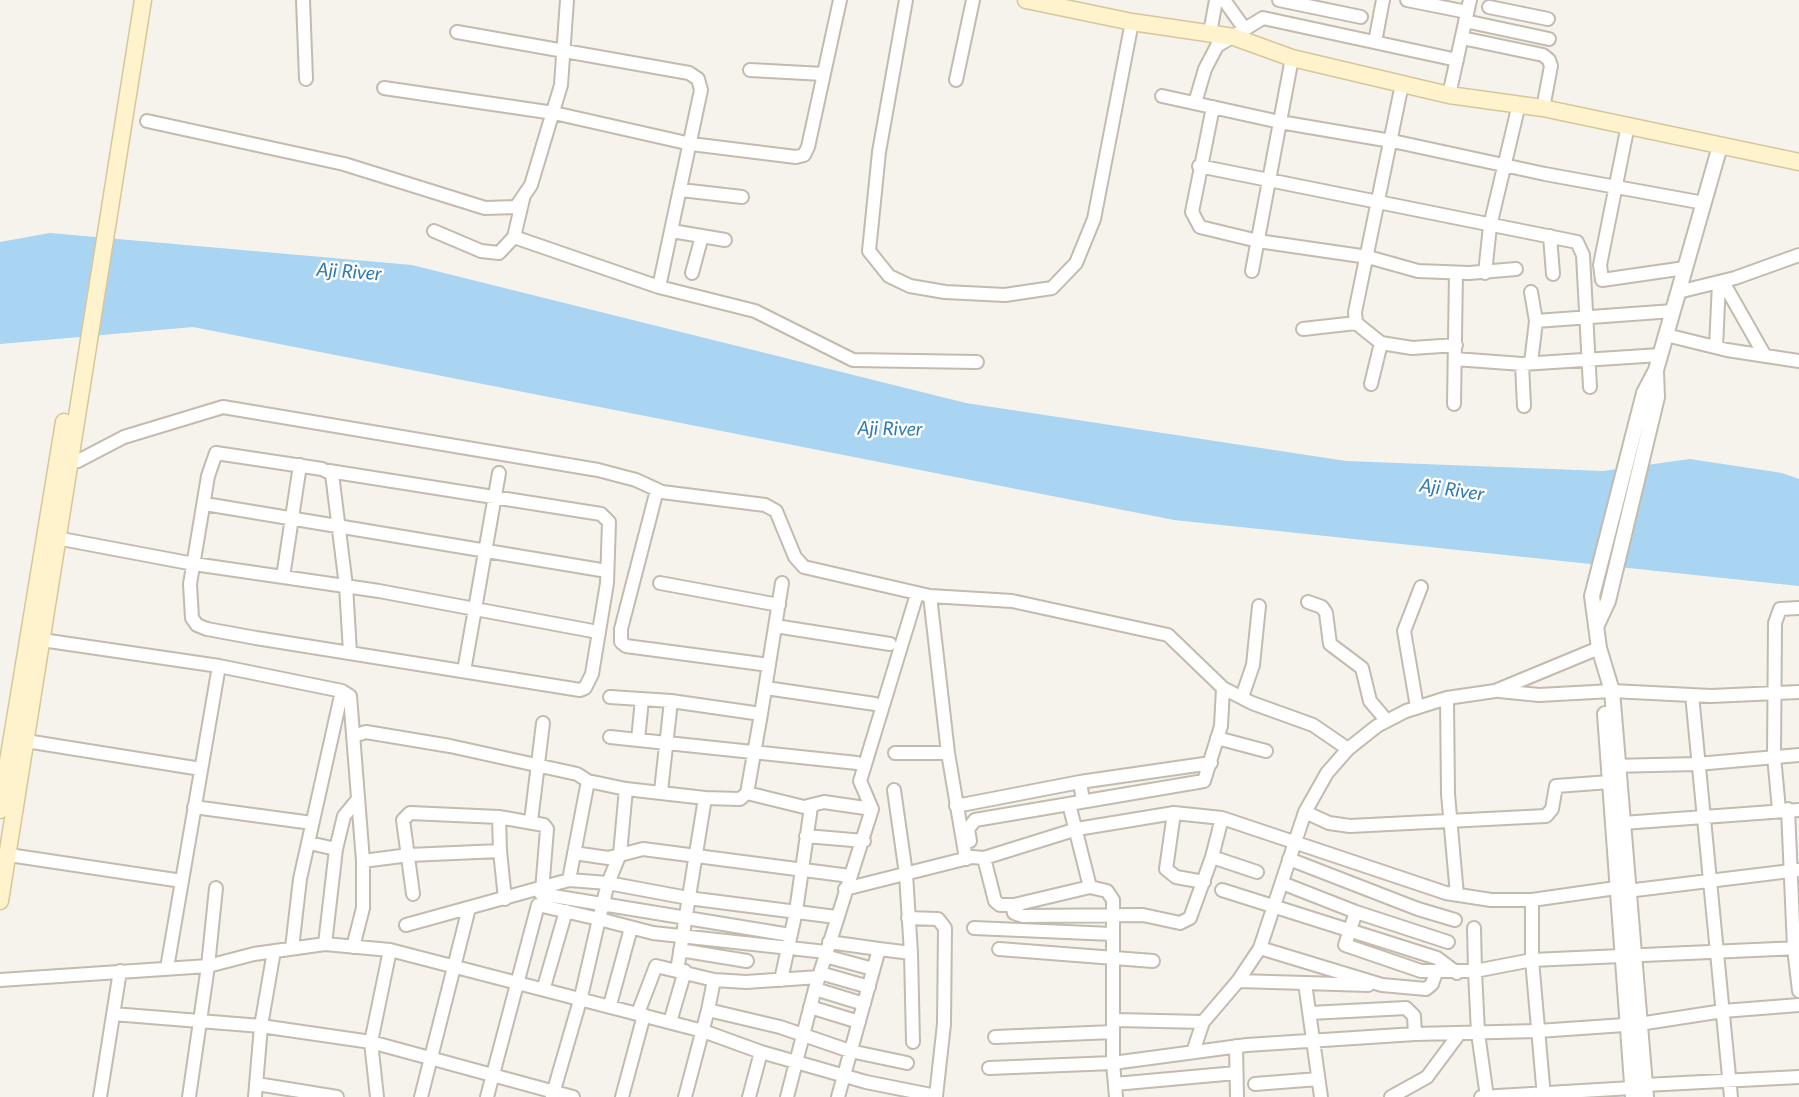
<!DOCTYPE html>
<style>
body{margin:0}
canvas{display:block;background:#f6f3ec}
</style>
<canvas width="1799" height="1097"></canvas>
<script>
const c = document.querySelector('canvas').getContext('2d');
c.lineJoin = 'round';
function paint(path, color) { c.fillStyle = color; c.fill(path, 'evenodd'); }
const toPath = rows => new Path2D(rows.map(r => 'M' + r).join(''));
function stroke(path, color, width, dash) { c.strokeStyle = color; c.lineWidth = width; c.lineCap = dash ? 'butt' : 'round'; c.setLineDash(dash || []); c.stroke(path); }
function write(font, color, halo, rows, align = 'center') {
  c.font = font + ' Lato,sans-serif'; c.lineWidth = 5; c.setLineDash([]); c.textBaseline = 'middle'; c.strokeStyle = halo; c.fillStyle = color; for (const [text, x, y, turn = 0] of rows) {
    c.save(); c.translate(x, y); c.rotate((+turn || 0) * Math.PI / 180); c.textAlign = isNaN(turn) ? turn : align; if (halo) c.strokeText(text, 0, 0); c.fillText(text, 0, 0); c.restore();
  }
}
const water = toPath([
 [50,233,412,265,966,403,1346,461,1603,471,1690,459,1782,473,1799,479,1799,586,1174,520,193,327,0,344,0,242]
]);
const minor = toPath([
 [303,0,306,79],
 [906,0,879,152,869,251,889,276,910,286,945,292,1005,295,1052,288,1076,263,1094,219,1132,22],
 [1224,0,1244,28],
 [1279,0,1361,17],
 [1407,0,1467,12],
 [1489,7,1548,19],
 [1465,21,1549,39],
 [457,32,689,73,698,79,701,90,659,287,514,237],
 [1210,33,1216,0],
 [1462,38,1543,55,1549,60,1551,66,1543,108],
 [1375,42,1383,0],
 [750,70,823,74],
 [956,80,973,0],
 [1402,84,1355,312,1356,323,1381,343,1412,348,1456,345],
 [384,88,554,113,691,144,796,157,804,155,808,147,840,0],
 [1449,95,1470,0],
 [1162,96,1280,122,1397,142,1545,174,1704,203],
 [1195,103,1205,69,1217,46,1263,18,1457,60],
 [1213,107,1192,212,1200,227,1258,241,1368,257,1418,271,1469,273,1516,269],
 [147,121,344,164,485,208,516,207,531,185,561,85,567,0],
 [1628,125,1600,265,1602,280,1685,268],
 [1199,166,1577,242,1583,255,1590,387],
 [681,190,742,197],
 [434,231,481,251,499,253,514,237,523,199],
 [672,231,725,240],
 [1550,236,1553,274],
 [1252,271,1292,58],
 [692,273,702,236],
 [1485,273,1490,226,1519,104],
 [1723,282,1765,356],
 [659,287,755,311,853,360,977,362],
 [1531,292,1536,321,1531,363],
 [1678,292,1735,278,1799,255],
 [1536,321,1673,311],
 [1303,329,1356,323],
 [1666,335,1727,350,1799,361],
 [1716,347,1719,283],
 [1455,359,1522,364,1660,355],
 [1522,364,1524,406],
 [1371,384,1381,343],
 [1454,404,1456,273],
 [64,463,78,461,124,437,223,407,598,470,636,480,662,492,765,505,776,511,795,557,804,567,930,596,948,753,966,859],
 [329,471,601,514,609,522,607,583,592,674,585,688,580,690,256,638,207,629,197,625,192,618,190,584,208,476,216,453,322,469,332,474,346,586,350,652],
 [657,490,621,629,621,642,626,646,769,665],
 [205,504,607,571],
 [51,537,194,564,379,591,598,632],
 [283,577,300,465],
 [660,583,779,605],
 [930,596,1012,601,1168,635,1223,688,1252,703,1313,725,1348,749],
 [1308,602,1322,607,1326,613,1330,644,1362,668,1370,701,1387,721],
 [775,626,890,644],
 [42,640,219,666,342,691,350,696,363,861,363,908,353,947],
 [464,671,499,473],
 [766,688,875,704],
 [1499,691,1539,695,1612,691,1711,696,1799,692],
 [1692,695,1731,1097],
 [610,697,671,701,661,791],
 [1242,697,1253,665,1259,606],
 [1447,698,1448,794,1457,895],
 [671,701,761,714,782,583],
 [1417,707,1404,631,1421,587],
 [353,736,366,732,450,746,577,774,588,781],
 [610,737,857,763],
 [1217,738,1266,751],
 [638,740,642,699],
 [26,741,201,769],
 [895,753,948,753],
 [1611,766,1697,764,1799,755],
 [1080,782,1211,763],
 [894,790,906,874,911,953],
 [747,793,804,807,824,802,872,809],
 [705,798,740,799,747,793,761,714],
 [1069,804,1090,887,1107,891,1113,900,1113,1017,1117,1020,1203,1022,1238,981,1260,948,1305,812,1327,773,1348,749,1377,726,1406,711,1447,698,1495,691,1599,648],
 [956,806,1080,782,1083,801],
 [194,807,312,823],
 [1788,809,1794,948,1799,991],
 [1779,810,1774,756,1775,623,1780,609,1799,608],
 [1305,812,1329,823,1350,826,1546,816,1552,809,1556,786,1610,782],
 [1174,813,1166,869,1176,877,1204,882],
 [1222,818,1212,857,1257,872],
 [531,821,543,723],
 [1623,823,1799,810],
 [806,836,864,841],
 [970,841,968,829,975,820,1204,781,1221,726,1223,688],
 [309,843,336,849],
 [500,851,505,899],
 [574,853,608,858,643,849,850,876],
 [9,855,182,881],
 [984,858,995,901,1000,905,1014,905,1090,887],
 [1289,859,1418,909,1455,920],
 [363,861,409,855,500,851,499,817],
 [569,880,588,781,626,789,705,798,677,971],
 [1282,883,1356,912,1448,942],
 [845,889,972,857,984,858,1077,829,1174,813,1222,818,1446,893,1491,900,1532,900,1616,888,1627,891,1799,870],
 [1222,890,1437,958,1457,973],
 [413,894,403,820,410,813,499,817,544,825,547,829,542,891],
 [541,894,790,935],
 [1532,900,1532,960,1544,1097],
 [1012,905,1014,913,1023,916,1143,915,1180,923,1190,918,1212,857],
 [1356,912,1345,945,1421,971,1475,971,1474,928],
 [406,925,569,880,608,883,688,898,836,917],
 [974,928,1112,934],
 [829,942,879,949,838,1097],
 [325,944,336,849,344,816,358,799],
 [292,948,300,879,342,691],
 [1260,948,1382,985,1426,989,1432,984,1436,972],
 [879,949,911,953,913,1042],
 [999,949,1153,961],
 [680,950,747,961],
 [825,956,873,969],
 [167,968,219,666],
 [820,973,869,987],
 [0,980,208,966,254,954,325,944,390,950,703,1031,761,1052,866,1082,936,1096,944,1024,945,928,938,919,908,918],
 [781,980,796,911,811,807],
 [1238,981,1305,983,1321,1097],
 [1305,983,1368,985],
 [544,987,566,911],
 [815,989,864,1004],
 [610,1005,631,928],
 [810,1007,859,1022],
 [708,1010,714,980],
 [638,1013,656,966,714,980,746,982,819,977],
 [1310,1013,1406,1008,1414,1016,1415,1034],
 [113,1014,261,1026,371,1042,573,1097],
 [1113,1017,1113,1063,1247,1045,1415,1034,1538,1031,1639,1024,1723,1011,1799,1005],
 [670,1022,685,971],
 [995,1037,1113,1032],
 [1236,1046,1237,1097],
 [1193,1052,1203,1022],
 [989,1068,1113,1063,1116,1097],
 [257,1084,337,1097],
 [1115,1084,1236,1073],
 [1255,1084,1318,1079],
 [1645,1085,1799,1077],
 [100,1097,120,971],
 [189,1097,208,966,216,888],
 [255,1097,261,1026,274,951],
 [377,1097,371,1042,390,950],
 [421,1097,469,908],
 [487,1097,538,905,599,919,608,883,620,854,626,789],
 [552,1097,581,997,599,919,653,933,826,952],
 [622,1097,644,1015],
 [685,1097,708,1010,780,1027,850,1051,907,1063],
 [749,1097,761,1052],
 [787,1097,815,989,872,809,860,781,917,594],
 [1391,1097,1427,1077,1459,1034],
 [1481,1097,1632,1088],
 [1487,1097,1478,1033,1475,971,1532,960,1799,948]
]);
const tertiary = toPath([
 [1596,627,1608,601,1657,397,1656,372],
 [1605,714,1633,1097],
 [1646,1097,1612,691,1599,648,1592,596,1644,393,1656,370,1720,146]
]);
const secondary = toPath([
 [1026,0,1132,22,1234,37,1292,58,1449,95,1543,108,1799,162],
 [0,810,64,422],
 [0,901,143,0]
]);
const waterNames = [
 ["Aji River",349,272,4],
 ["Aji River",890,429,1],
 ["Aji River",1452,490,8]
];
paint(water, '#a9d4f2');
stroke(minor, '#c2bbae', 16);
stroke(tertiary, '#c2bbae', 18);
stroke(secondary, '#d6c79b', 19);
stroke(minor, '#fff', 12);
stroke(tertiary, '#fff', 14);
stroke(secondary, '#fff3cd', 16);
write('italic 19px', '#2e7ab2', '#fff', waterNames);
</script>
